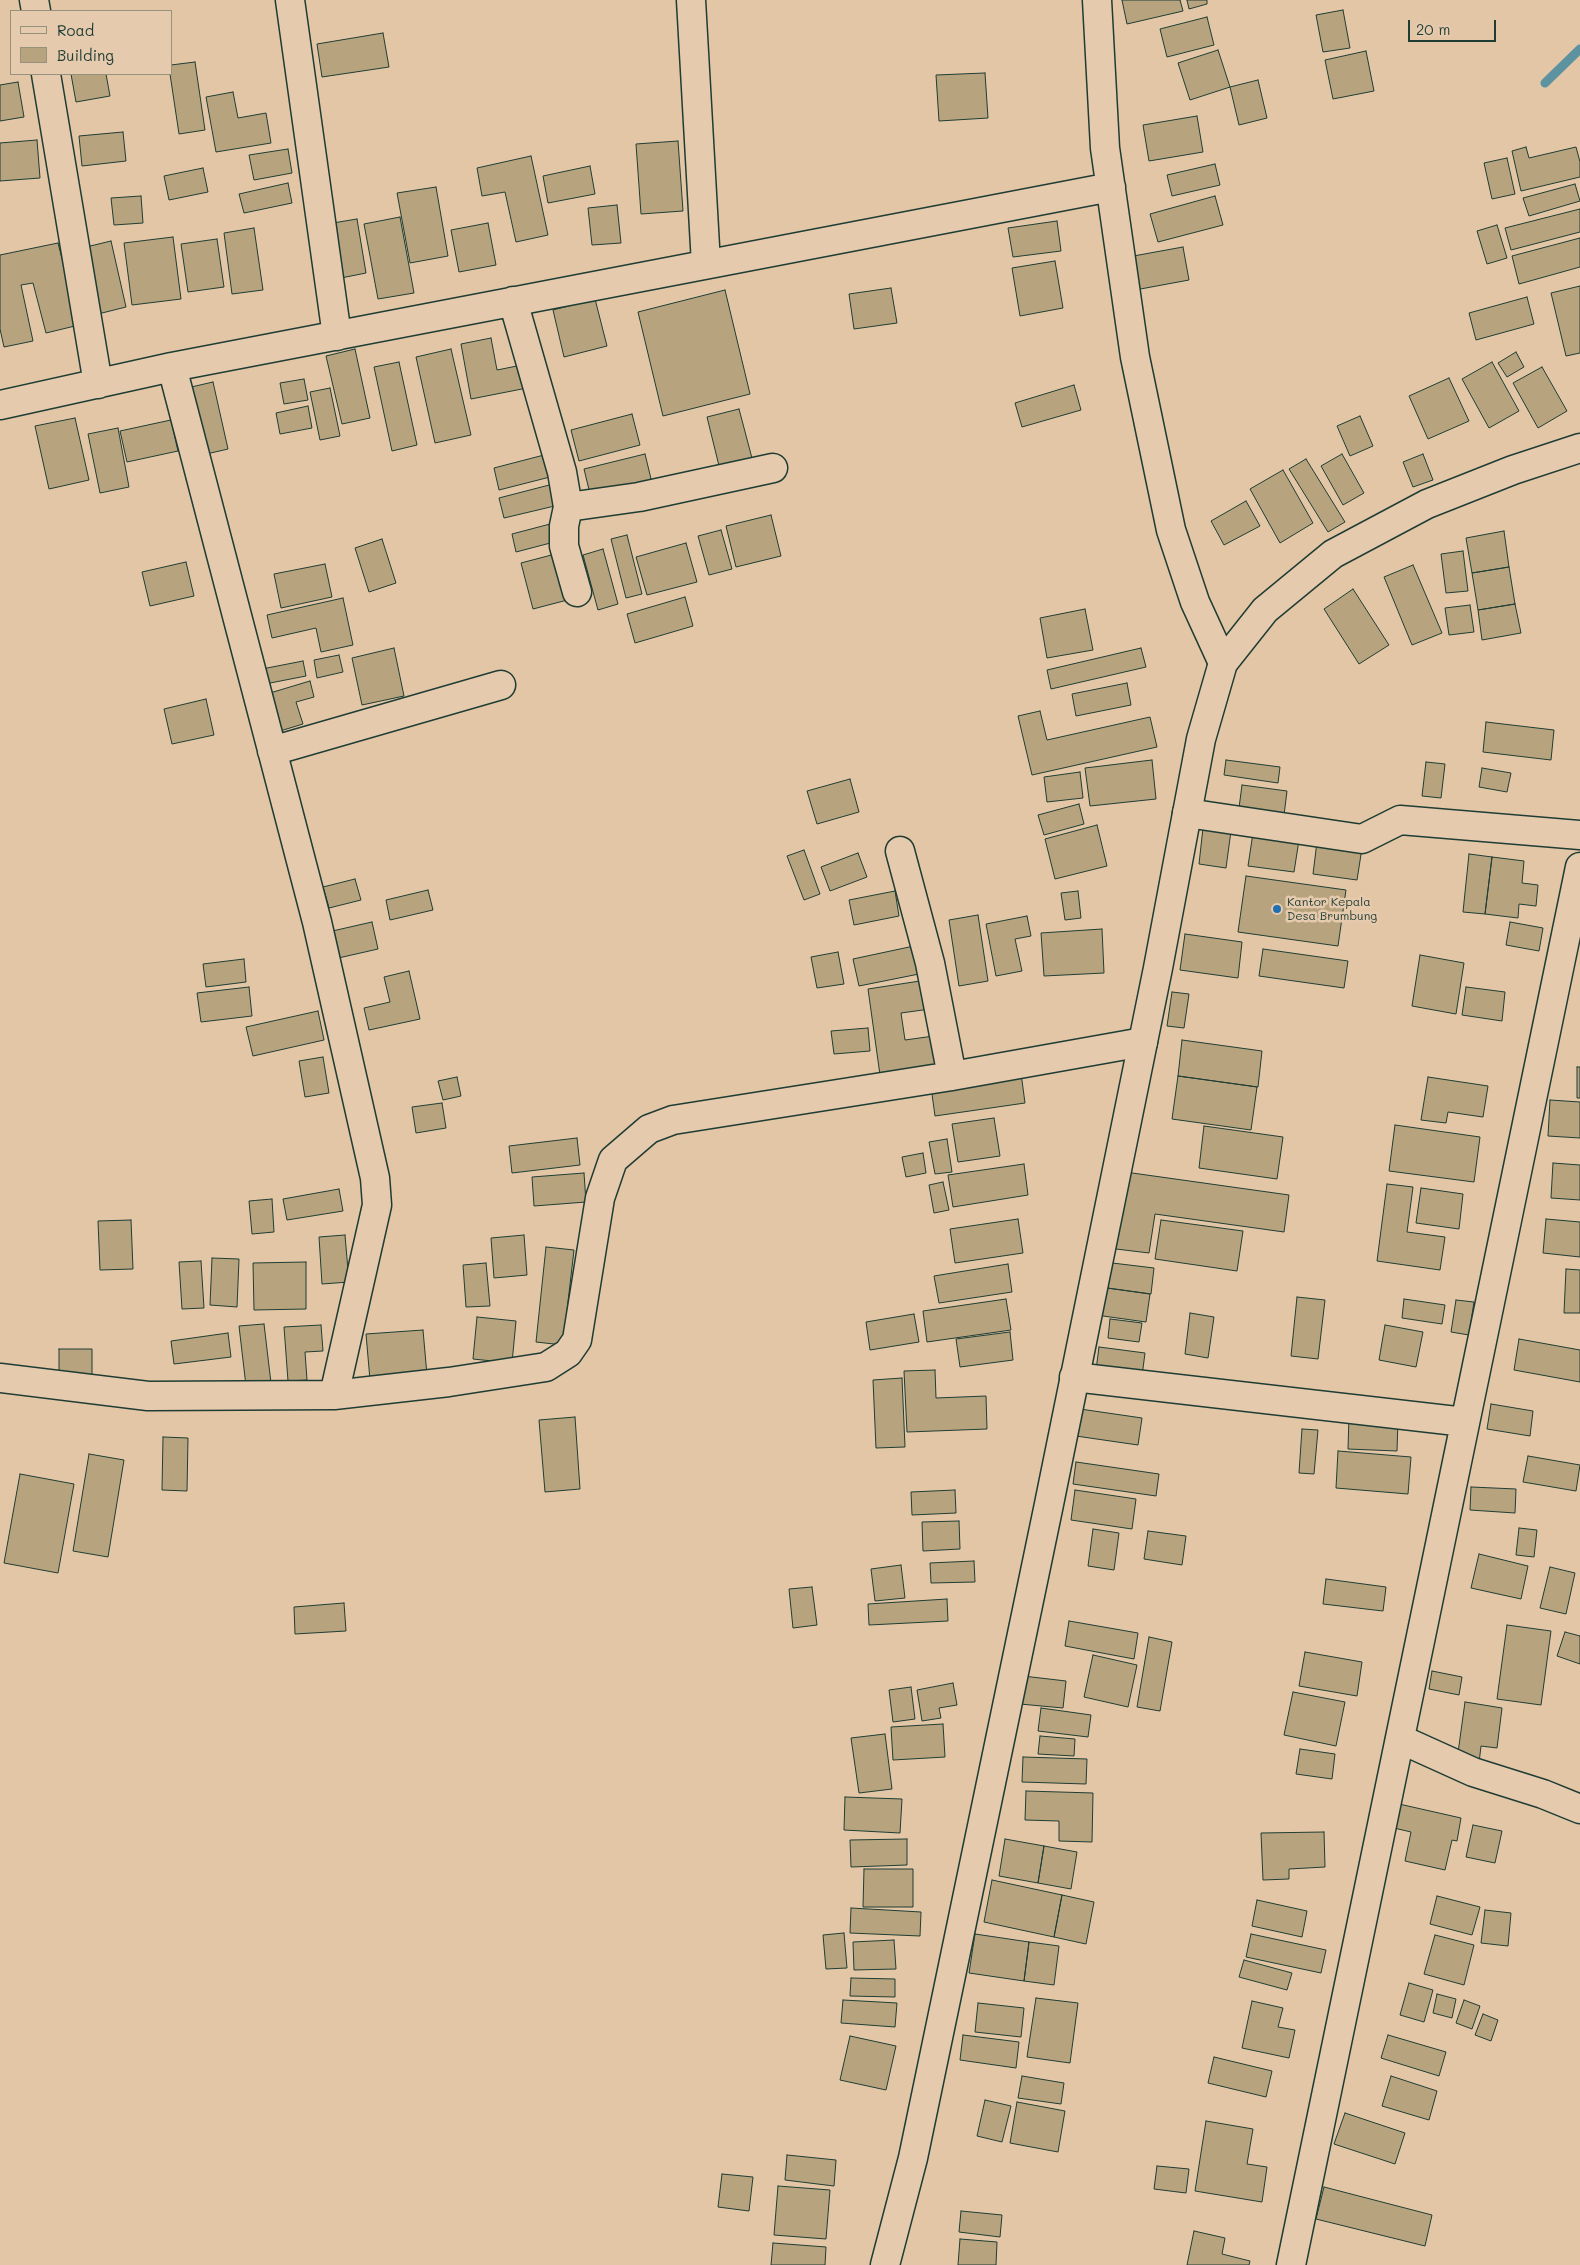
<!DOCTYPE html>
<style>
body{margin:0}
#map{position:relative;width:1580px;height:2265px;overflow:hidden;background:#e3c6a5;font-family:Mali,sans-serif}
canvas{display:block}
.legend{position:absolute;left:10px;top:10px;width:162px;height:65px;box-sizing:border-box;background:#e6caad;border:1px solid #96927d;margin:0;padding:6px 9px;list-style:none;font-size:15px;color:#1f3d34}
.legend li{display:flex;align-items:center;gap:10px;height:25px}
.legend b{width:25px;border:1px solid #96927d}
.scale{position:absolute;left:1408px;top:20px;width:88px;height:22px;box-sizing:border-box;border:2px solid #1f3d34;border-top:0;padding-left:6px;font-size:15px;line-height:18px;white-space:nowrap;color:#1f3d34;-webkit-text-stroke:4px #e6caad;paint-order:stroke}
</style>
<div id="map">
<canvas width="1580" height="2265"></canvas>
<ul class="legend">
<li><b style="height:6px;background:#e6caad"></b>Road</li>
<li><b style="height:14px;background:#b7a47e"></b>Building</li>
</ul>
<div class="scale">20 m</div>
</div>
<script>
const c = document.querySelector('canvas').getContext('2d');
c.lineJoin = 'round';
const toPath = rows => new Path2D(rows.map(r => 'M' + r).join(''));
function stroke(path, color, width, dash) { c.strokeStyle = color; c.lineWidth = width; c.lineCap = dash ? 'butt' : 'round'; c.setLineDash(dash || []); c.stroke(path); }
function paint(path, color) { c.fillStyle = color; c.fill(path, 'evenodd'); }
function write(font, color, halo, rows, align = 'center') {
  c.font = font + ' Mali,sans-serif'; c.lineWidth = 5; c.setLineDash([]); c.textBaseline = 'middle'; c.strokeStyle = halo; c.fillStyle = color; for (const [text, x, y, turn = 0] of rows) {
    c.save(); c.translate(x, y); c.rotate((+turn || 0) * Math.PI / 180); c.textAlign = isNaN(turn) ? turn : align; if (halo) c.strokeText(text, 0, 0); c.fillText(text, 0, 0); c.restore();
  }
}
const stream = toPath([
 [1545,83,1580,49]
]);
const building = toPath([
 [1122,0,1180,0,1183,11,1127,24,1122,0],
 [1187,0,1207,0,1207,4,1189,9,1187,0],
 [1343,10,1350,48,1323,52,1316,15,1343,10],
 [1207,17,1214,45,1167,57,1160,29,1207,17],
 [383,33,389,67,322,77,317,44,383,33],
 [1218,50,1230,87,1190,100,1178,63,1218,50],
 [1366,51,1374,91,1333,99,1325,60,1366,51],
 [195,62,205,130,179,134,170,74,171,74,171,65,195,62],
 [985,73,988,118,939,121,936,75,985,73],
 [71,74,106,74,110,96,76,102,71,74],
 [1258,80,1267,118,1239,125,1230,87,1258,80],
 [18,82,24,117,0,121,0,85,18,82],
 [233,92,238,118,266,113,271,143,216,152,206,97,233,92],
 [1197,116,1203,152,1149,161,1143,125,1197,116],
 [123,132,126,161,82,166,79,136,123,132],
 [37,140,40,178,0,181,0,143,37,140],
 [678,141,683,211,641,214,636,144,678,141],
 [1526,147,1529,158,1576,147,1580,162,1580,177,1521,191,1512,151,1526,147],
 [288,149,292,173,254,180,249,155,288,149],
 [531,156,548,235,516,242,505,192,482,196,477,168,531,156],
 [1507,158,1515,194,1492,199,1484,163,1507,158],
 [1215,164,1220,185,1172,196,1167,175,1215,164],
 [590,166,595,194,548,203,543,176,590,166],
 [203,168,208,192,169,200,164,176,203,168],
 [288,183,292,203,244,213,239,194,288,183],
 [1575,184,1580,201,1529,216,1523,198,1575,184],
 [436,187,448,256,410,263,397,193,436,187],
 [141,196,143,223,114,225,111,198,141,196],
 [1215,196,1223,225,1158,242,1150,214,1215,196],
 [617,205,621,243,592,245,588,208,617,205],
 [1580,209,1580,232,1511,250,1505,228,1580,209],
 [400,217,414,293,378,299,364,224,400,217],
 [357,219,366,273,336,279,327,224,357,219],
 [1057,221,1061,251,1013,257,1008,228,1057,221],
 [488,223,496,265,459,272,451,230,488,223],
 [1497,225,1507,258,1487,264,1477,231,1497,225],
 [254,228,263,290,232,294,224,233,254,228],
 [173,237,181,299,132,305,124,243,173,237],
 [1580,238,1580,267,1519,284,1512,256,1580,238],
 [217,239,224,287,188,292,181,244,217,239],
 [111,241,126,307,98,314,82,248,111,241],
 [58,243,79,325,46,333,33,283,21,285,33,341,4,347,0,329,0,255,58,243],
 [1183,247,1189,280,1135,290,1128,257,1183,247],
 [1055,261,1063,308,1020,316,1012,268,1055,261],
 [1580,286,1580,353,1566,356,1551,293,1580,286],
 [891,288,897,323,854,329,849,294,891,288],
 [725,290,750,394,663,416,638,312,725,290],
 [1527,297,1534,324,1476,340,1469,313,1527,297],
 [595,299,607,346,564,357,553,310,595,299],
 [491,338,497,370,522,365,527,388,471,399,461,344,491,338],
 [355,349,370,418,342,424,326,356,355,349],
 [451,349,471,435,435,443,416,357,451,349],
 [1516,352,1524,367,1507,377,1498,363,1516,352],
 [399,362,417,445,392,451,374,367,399,362],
 [1492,362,1519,411,1489,428,1462,379,1492,362],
 [1542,367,1567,411,1538,428,1513,383,1542,367],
 [1449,378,1469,421,1428,439,1409,396,1449,378],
 [304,379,308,400,284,404,280,383,304,379],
 [213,382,228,449,202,455,187,388,213,382],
 [1074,385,1081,410,1022,427,1015,403,1074,385],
 [330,388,340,436,320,440,310,392,330,388],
 [308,406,312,428,280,434,276,413,308,406],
 [739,409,753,462,720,470,707,417,739,409],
 [632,414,640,445,579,461,571,430,632,414],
 [1360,416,1373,446,1350,456,1337,426,1360,416],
 [75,418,89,480,49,489,35,426,75,418],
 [171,420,178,451,127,462,120,431,171,420],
 [118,428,129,487,100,493,88,434,118,428],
 [645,454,653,487,592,502,584,469,645,454],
 [1342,454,1364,493,1343,505,1321,466,1342,454],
 [1423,454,1433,480,1413,487,1403,462,1423,454],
 [544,455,550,477,499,490,494,468,544,455],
 [1306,459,1345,522,1328,532,1289,469,1306,459],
 [1283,470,1313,523,1280,543,1250,489,1283,470],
 [557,483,563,504,504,518,499,498,557,483],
 [1246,501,1260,526,1224,545,1211,521,1246,501],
 [771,515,781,556,736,567,726,526,771,515],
 [554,523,558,541,516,552,512,534,554,523],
 [721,530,732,569,709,575,698,536,721,530],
 [1504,531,1509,567,1472,573,1466,538,1504,531],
 [627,535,642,594,626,598,611,539,627,535],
 [382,539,396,583,369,592,355,548,382,539],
 [686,543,697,582,647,595,636,557,686,543],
 [603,549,618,604,598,610,583,555,603,549],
 [1463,551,1468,591,1446,593,1441,554,1463,551],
 [563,552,575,598,533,609,521,563,563,552],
 [186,562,194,596,150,606,142,572,186,562],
 [325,564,332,597,281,608,274,574,325,564],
 [1413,565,1442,633,1412,645,1384,577,1413,565],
 [1509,567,1515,604,1478,610,1472,573,1509,567],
 [1353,589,1389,645,1359,664,1324,609,1353,589],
 [685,597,693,626,635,643,627,614,685,597],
 [343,598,353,645,321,652,316,628,272,638,267,615,343,598],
 [1515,604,1521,633,1482,640,1478,610,1515,604],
 [1470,605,1474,632,1449,635,1445,608,1470,605],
 [1085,609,1093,650,1047,658,1040,618,1085,609],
 [394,648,404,696,362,705,352,658,394,648],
 [1141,648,1146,667,1051,689,1047,670,1141,648],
 [339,655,343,672,317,678,314,660,339,655],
 [303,661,306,676,265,684,262,669,303,661],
 [310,681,314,697,296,702,303,724,280,731,270,693,310,681],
 [1127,683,1131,705,1076,716,1072,694,1127,683],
 [206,699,214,735,172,744,164,709,206,699],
 [1040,711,1047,740,1150,717,1157,747,1032,775,1018,716,1040,711],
 [1486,722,1554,730,1551,760,1483,752,1486,722],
 [1152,760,1156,799,1090,806,1085,768,1152,760],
 [1226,760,1280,767,1278,783,1224,775,1226,760],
 [1426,762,1445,764,1441,798,1422,796,1426,762],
 [1482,768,1511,773,1507,792,1479,787,1482,768],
 [1080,772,1083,798,1047,802,1044,777,1080,772],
 [850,779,859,812,817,824,807,791,850,779],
 [1242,785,1287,791,1284,815,1239,808,1242,785],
 [1079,804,1084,824,1044,835,1038,815,1079,804],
 [1097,825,1107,866,1055,879,1045,839,1097,825],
 [1203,828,1231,831,1226,868,1199,864,1203,828],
 [1253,833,1299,840,1294,872,1248,866,1253,833],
 [1317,842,1362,848,1357,880,1313,874,1317,842],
 [804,850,820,894,804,900,787,856,804,850],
 [858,853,867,877,830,891,821,867,858,853],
 [1469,854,1492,857,1485,914,1463,912,1469,854],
 [1492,857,1524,861,1522,883,1538,885,1536,906,1519,904,1518,918,1485,914,1492,857],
 [1246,876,1346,890,1338,946,1238,932,1246,876],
 [355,879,361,900,329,908,323,887,355,879],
 [428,890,433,910,390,920,386,900,428,890],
 [895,891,899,916,854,925,849,900,895,891],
 [1078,891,1081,918,1065,920,1061,893,1078,891],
 [978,915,988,981,959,986,949,920,978,915],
 [1027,916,1031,936,1015,939,1022,971,996,976,986,924,1027,916],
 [372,922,378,949,334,959,328,932,372,922],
 [1510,922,1543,928,1539,951,1506,945,1510,922],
 [1102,929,1104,973,1044,976,1041,933,1102,929],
 [1185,934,1242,942,1238,978,1180,970,1185,934],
 [914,946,919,974,859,986,853,959,914,946],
 [1263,949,1348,961,1344,988,1259,976,1263,949],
 [838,952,844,984,817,988,811,957,838,952],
 [1420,955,1464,963,1456,1014,1412,1006,1420,955],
 [244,959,246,982,206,987,203,964,244,959],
 [409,971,420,1019,369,1030,364,1008,390,1002,384,977,409,971],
 [933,979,937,1008,901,1013,905,1040,941,1035,946,1065,880,1075,868,989,933,979],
 [249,987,252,1016,201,1022,197,993,249,987],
 [1466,987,1505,992,1502,1021,1462,1015,1466,987],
 [1172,992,1189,994,1184,1028,1167,1026,1172,992],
 [318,1011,324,1040,253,1056,246,1027,318,1011],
 [868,1028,870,1051,834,1054,831,1031,868,1028],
 [1182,1040,1262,1051,1258,1087,1178,1076,1182,1040],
 [323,1057,329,1093,305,1097,299,1061,323,1057],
 [1577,1067,1580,1067,1580,1098,1577,1098,1577,1067],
 [1021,1073,1025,1103,935,1116,931,1087,1021,1073],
 [1178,1076,1257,1087,1251,1130,1172,1119,1178,1076],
 [457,1077,461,1096,443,1100,438,1081,457,1077],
 [1428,1077,1488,1086,1483,1117,1448,1112,1446,1123,1421,1120,1428,1077],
 [1550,1100,1580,1102,1580,1138,1548,1136,1550,1100],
 [442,1103,446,1128,416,1133,412,1107,442,1103],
 [994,1118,1000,1156,958,1162,952,1124,994,1118],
 [1395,1125,1480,1137,1474,1182,1389,1171,1395,1125],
 [1204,1126,1283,1137,1277,1179,1199,1168,1204,1126],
 [577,1138,580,1165,512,1173,509,1146,577,1138],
 [947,1139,952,1172,935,1174,929,1142,947,1139],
 [923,1153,926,1173,906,1177,902,1157,923,1153],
 [1553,1163,1580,1165,1580,1200,1551,1198,1553,1163],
 [1024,1164,1028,1195,953,1207,948,1175,1024,1164],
 [1118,1171,1289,1195,1284,1232,1155,1214,1149,1253,1108,1248,1118,1171],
 [584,1173,586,1202,534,1206,532,1177,584,1173],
 [943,1182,949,1210,934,1213,929,1185,943,1182],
 [1387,1184,1413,1187,1407,1232,1445,1237,1440,1270,1377,1261,1387,1184],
 [1421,1188,1463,1194,1459,1229,1416,1223,1421,1188],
 [339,1189,343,1211,287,1220,283,1199,339,1189],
 [272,1199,274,1232,252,1234,249,1201,272,1199],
 [1018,1219,1023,1253,955,1263,950,1229,1018,1219],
 [1546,1219,1580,1222,1580,1257,1543,1253,1546,1219],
 [131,1220,133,1269,100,1270,98,1221,131,1220],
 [1161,1220,1243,1231,1237,1271,1155,1259,1161,1220],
 [345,1235,349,1282,322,1284,319,1237,345,1235],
 [524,1235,527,1275,494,1278,491,1238,524,1235],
 [546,1247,574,1250,563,1345,536,1342,546,1247],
 [212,1258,239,1259,237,1307,210,1305,212,1258],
 [201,1261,204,1308,182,1309,179,1262,201,1261],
 [306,1262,306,1309,254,1310,253,1263,306,1262],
 [1104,1262,1154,1268,1151,1294,1100,1287,1104,1262],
 [486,1263,490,1306,466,1307,463,1265,486,1263],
 [1008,1264,1012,1292,939,1303,934,1276,1008,1264],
 [1566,1269,1580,1270,1580,1313,1564,1313,1566,1269],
 [1100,1287,1150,1294,1146,1322,1096,1315,1100,1287],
 [1297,1297,1325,1300,1318,1359,1291,1356,1297,1297],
 [1006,1299,1011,1330,927,1342,923,1311,1006,1299],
 [1404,1299,1445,1305,1442,1324,1402,1318,1404,1299],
 [1456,1300,1474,1302,1469,1335,1451,1332,1456,1300],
 [1190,1313,1214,1317,1208,1358,1185,1354,1190,1313],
 [914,1314,919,1342,870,1350,866,1322,914,1314],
 [477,1317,516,1321,512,1363,473,1359,477,1317],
 [1110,1319,1142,1323,1139,1342,1108,1338,1110,1319],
 [264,1324,271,1383,246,1386,239,1326,264,1324],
 [321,1325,323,1351,305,1352,307,1380,288,1381,284,1327,321,1325],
 [1385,1325,1423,1332,1416,1367,1379,1360,1385,1325],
 [423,1330,427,1375,370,1380,366,1334,423,1330],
 [1010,1332,1013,1360,960,1367,956,1339,1010,1332],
 [228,1333,231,1357,174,1364,171,1341,228,1333],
 [1519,1339,1580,1350,1580,1382,1514,1370,1519,1339],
 [1099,1347,1145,1353,1142,1376,1096,1370,1099,1347],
 [59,1349,92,1349,92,1378,59,1378,59,1349],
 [935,1370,936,1398,986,1396,987,1429,907,1432,904,1371,935,1370],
 [902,1378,905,1447,876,1448,873,1380,902,1378],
 [1491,1404,1533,1411,1530,1436,1487,1429,1491,1404],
 [1080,1409,1142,1418,1138,1445,1076,1436,1080,1409],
 [575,1417,580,1489,545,1492,539,1420,575,1417],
 [1349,1417,1398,1420,1397,1451,1348,1449,1349,1417],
 [1302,1429,1318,1430,1314,1474,1299,1473,1302,1429],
 [163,1437,188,1438,187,1491,162,1490,163,1437],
 [1338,1451,1411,1457,1408,1494,1336,1488,1338,1451],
 [89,1454,124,1460,108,1557,73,1551,89,1454],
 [1528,1456,1580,1465,1576,1491,1523,1482,1528,1456],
 [1076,1462,1159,1474,1156,1496,1073,1484,1076,1462],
 [20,1474,74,1484,58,1573,4,1563,20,1474],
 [1471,1487,1516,1489,1515,1513,1470,1510,1471,1487],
 [955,1490,956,1513,912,1515,911,1492,955,1490],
 [1075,1490,1136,1499,1132,1529,1071,1520,1075,1490],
 [959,1521,960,1549,923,1551,922,1522,959,1521],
 [1519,1528,1537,1530,1534,1557,1516,1555,1519,1528],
 [1093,1529,1119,1533,1114,1570,1088,1566,1093,1529],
 [1148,1531,1186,1536,1182,1565,1144,1559,1148,1531],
 [1479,1554,1528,1566,1521,1599,1471,1588,1479,1554],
 [974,1561,975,1582,931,1583,930,1563,974,1561],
 [901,1565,905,1598,875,1601,871,1569,901,1565],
 [1550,1567,1575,1573,1566,1614,1540,1608,1550,1567],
 [1326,1579,1386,1587,1383,1611,1323,1604,1326,1579],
 [812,1587,817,1625,793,1628,789,1589,812,1587],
 [947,1599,948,1621,869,1625,868,1604,947,1599],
 [344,1603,346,1631,295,1634,294,1607,344,1603],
 [1069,1621,1138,1633,1134,1659,1065,1646,1069,1621],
 [1507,1625,1551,1631,1541,1705,1497,1699,1507,1625],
 [1565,1632,1580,1636,1580,1664,1557,1656,1565,1632],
 [1149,1637,1172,1642,1160,1711,1137,1707,1149,1637],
 [1305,1652,1362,1662,1357,1696,1299,1686,1305,1652],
 [1093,1655,1137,1665,1128,1707,1084,1697,1093,1655],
 [1432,1671,1462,1677,1459,1695,1429,1689,1432,1671],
 [1023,1676,1066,1681,1063,1708,1020,1704,1023,1676],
 [953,1683,957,1705,939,1708,941,1718,922,1721,917,1690,953,1683],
 [911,1687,915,1719,893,1722,889,1690,911,1687],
 [1293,1692,1345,1702,1336,1746,1284,1735,1293,1692],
 [1465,1702,1502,1708,1497,1748,1481,1746,1479,1763,1457,1760,1465,1702],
 [1041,1708,1091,1715,1088,1737,1038,1731,1041,1708],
 [943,1724,945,1757,893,1760,891,1727,943,1724],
 [885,1734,892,1789,859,1793,851,1738,885,1734],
 [1040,1736,1075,1739,1074,1756,1038,1754,1040,1736],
 [1300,1749,1335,1754,1332,1779,1296,1774,1300,1749],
 [1023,1757,1087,1759,1086,1784,1022,1782,1023,1757],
 [1026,1791,1093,1793,1092,1842,1059,1841,1059,1821,1025,1820,1026,1791],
 [845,1797,902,1799,900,1833,844,1830,845,1797],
 [1399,1804,1461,1818,1457,1841,1452,1840,1445,1870,1405,1861,1411,1832,1394,1828,1399,1804],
 [1473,1825,1502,1831,1495,1863,1466,1857,1473,1825],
 [1324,1832,1325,1867,1289,1869,1289,1879,1263,1880,1261,1833,1324,1832],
 [907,1839,907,1865,851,1867,850,1840,907,1839],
 [1005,1839,1044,1846,1038,1883,999,1876,1005,1839],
 [1044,1846,1077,1852,1071,1889,1038,1883,1044,1846],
 [864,1869,913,1869,913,1907,863,1907,864,1869],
 [992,1880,1062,1895,1054,1937,984,1922,992,1880],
 [1062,1895,1094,1902,1086,1944,1054,1937,1062,1895],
 [1437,1896,1480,1907,1472,1935,1430,1924,1437,1896],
 [1257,1900,1307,1911,1302,1937,1252,1926,1257,1900],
 [851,1908,921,1912,920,1936,850,1933,851,1908],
 [1485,1910,1511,1913,1508,1946,1481,1943,1485,1910],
 [844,1933,847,1968,826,1969,823,1935,844,1933],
 [975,1934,1029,1942,1024,1981,969,1973,975,1934],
 [1251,1934,1326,1950,1321,1973,1246,1957,1251,1934],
 [1435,1935,1474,1945,1464,1985,1424,1974,1435,1935],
 [894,1940,896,1969,854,1970,853,1942,894,1940],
 [1029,1942,1059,1946,1054,1985,1024,1981,1029,1942],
 [1244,1960,1292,1973,1287,1990,1239,1977,1244,1960],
 [851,1978,895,1979,895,1997,850,1996,851,1978],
 [1409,1983,1433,1990,1424,2022,1400,2015,1409,1983],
 [1437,1994,1456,1999,1452,2018,1433,2013,1437,1994],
 [1036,1998,1078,2003,1070,2063,1027,2057,1036,1998],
 [843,2000,897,2003,895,2027,841,2023,843,2000],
 [1464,2000,1480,2006,1472,2029,1456,2023,1464,2000],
 [1252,2001,1283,2008,1278,2027,1295,2030,1289,2058,1242,2048,1252,2001],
 [978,2003,1024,2008,1021,2037,975,2032,978,2003],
 [1483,2014,1498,2020,1491,2041,1475,2035,1483,2014],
 [963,2035,1019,2042,1016,2068,960,2060,963,2035],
 [1388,2035,1446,2052,1439,2076,1381,2058,1388,2035],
 [850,2036,896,2046,886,2090,840,2080,850,2036],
 [1214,2057,1272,2071,1266,2097,1208,2083,1214,2057],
 [1022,2076,1064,2083,1061,2104,1018,2098,1022,2076],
 [1391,2076,1437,2091,1429,2120,1382,2106,1391,2076],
 [985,2100,1011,2106,1002,2142,977,2136,985,2100],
 [1017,2102,1065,2111,1058,2152,1010,2143,1017,2102],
 [1345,2113,1405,2133,1395,2164,1334,2144,1345,2113],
 [1206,2121,1253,2129,1247,2164,1267,2167,1262,2202,1195,2191,1206,2121],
 [787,2155,836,2160,834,2186,785,2180,787,2155],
 [1157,2166,1189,2169,1186,2193,1154,2189,1157,2166],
 [722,2174,753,2177,749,2211,718,2207,722,2174],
 [778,2186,830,2190,826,2239,774,2235,778,2186],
 [1324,2187,1432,2215,1425,2246,1316,2219,1324,2187],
 [961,2211,1002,2215,1000,2237,959,2232,961,2211],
 [1194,2231,1225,2238,1222,2254,1250,2261,1249,2265,1187,2265,1194,2231],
 [960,2239,997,2242,996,2265,958,2265,960,2239],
 [773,2243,826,2247,825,2265,771,2265,773,2243]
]);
const street = toPath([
 [34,0,36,11],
 [290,0,337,336],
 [691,0,706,264],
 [1097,0,1105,148,1135,357,1171,530,1195,602,1223,663],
 [46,74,98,384],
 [513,301,562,472,568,507,564,526,564,546,577,592],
 [0,405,172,367,1111,187],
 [568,507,639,497,773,468],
 [272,751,501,685],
 [1187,813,1362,839,1400,820,1580,835],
 [900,851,930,963,952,1076],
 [1074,1377,1465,1422],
 [0,1378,148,1396,334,1395,377,1205,375,1178,317,922,172,367],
 [334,1395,449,1382,546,1367,568,1353,577,1340,600,1198,613,1160,649,1129,673,1120,952,1076,1143,1042],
 [1400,1739,1473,1772,1543,1794,1580,1809],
 [1291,2265,1580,867]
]);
const secondary = toPath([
 [885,2265,913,2158,1048,1509,1158,968,1201,739,1223,663,1265,610,1333,554,1427,504,1513,470,1580,448]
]);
const markers = [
 [1277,909,5,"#1f6fb2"]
];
const poiNames = [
 ["Kantor Kepala",1287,902],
 ["Desa Brumbung",1287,916]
];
stroke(stream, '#5d92a1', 9);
paint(building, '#b7a47e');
stroke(building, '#1f3d34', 1);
stroke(street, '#1f3d34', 31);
stroke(secondary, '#1f3d34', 31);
stroke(street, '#e6caad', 28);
stroke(secondary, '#e6caad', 28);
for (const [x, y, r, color] of markers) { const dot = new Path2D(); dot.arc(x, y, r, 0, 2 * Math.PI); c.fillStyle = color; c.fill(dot); stroke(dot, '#e6caad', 2); }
write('12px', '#1f3d34', '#e6caad', poiNames, 'left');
</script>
